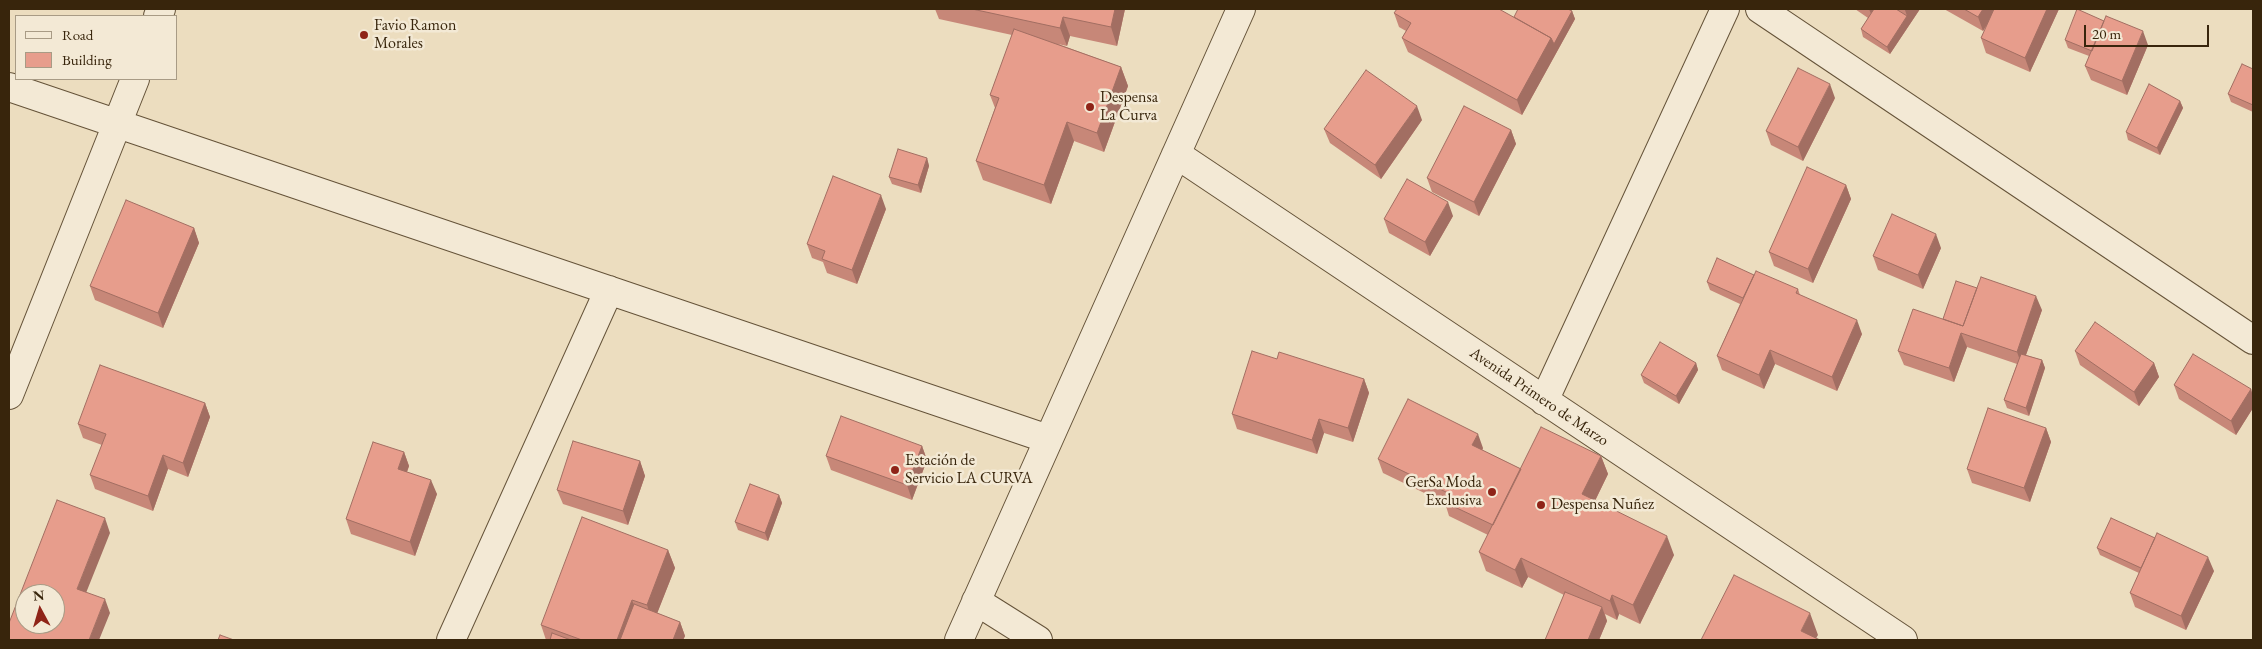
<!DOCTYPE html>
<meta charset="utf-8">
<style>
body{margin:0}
#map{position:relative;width:2262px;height:649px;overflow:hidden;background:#ecddbf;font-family:"EB Garamond",serif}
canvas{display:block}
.frame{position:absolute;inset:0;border:10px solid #38250c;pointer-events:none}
.legend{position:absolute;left:15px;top:15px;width:162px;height:65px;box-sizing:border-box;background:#f3e9d5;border:1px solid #a89b85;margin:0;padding:6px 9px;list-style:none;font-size:15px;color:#38250c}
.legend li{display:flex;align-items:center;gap:10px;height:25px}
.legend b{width:25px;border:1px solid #a89b85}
.north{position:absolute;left:15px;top:584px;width:50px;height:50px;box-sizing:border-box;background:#f3e9d5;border:1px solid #a89b85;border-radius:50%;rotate:354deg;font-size:14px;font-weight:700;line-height:20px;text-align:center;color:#38250c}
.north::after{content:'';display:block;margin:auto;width:18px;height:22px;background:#8f2418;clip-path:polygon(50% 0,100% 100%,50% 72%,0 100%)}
.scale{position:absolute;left:2084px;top:25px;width:125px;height:22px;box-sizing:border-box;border:2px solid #38250c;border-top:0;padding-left:6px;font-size:15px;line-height:18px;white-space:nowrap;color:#38250c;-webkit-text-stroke:4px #f3e9d5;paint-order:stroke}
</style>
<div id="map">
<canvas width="2262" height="649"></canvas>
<div class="frame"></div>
<ul class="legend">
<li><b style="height:6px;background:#f3e9d5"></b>Road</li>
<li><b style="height:14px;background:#e79d8c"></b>Building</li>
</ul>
<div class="north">N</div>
<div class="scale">20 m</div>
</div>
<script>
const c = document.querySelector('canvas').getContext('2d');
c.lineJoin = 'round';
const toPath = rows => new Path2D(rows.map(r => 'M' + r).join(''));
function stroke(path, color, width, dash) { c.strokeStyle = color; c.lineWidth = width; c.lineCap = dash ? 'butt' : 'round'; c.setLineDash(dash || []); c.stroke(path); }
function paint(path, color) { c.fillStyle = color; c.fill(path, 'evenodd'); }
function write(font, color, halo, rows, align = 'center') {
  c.font = font + ' "EB Garamond",serif'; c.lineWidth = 5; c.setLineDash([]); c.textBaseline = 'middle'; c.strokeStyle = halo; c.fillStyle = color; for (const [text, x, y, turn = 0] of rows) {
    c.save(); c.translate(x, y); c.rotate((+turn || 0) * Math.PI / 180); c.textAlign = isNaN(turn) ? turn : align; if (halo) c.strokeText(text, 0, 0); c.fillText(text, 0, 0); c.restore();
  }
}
const minor = toPath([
 [1760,9,2253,340],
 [158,16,161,9],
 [9,87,1048,439],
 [1176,154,1903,640],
 [9,395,135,79],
 [1544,401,1725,9],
 [976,601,1038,640],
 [451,640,609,290],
 [959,640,1241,9]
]);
const wall = toPath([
 [935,9,1125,9,1117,46,1070,36,1067,46,1058,44,1121,67,1128,86,1104,152,1074,141,1051,204,983,180,976,161,995,108,990,95,1012,35,939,19],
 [1855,9,1920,9,1890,54,1863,37,1861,29,1868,18],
 [1944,9,2059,9,2030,72,1986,53,1981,38,1987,25,1983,31],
 [1572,11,1575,19,1522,115,1408,52,1402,38,1406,31,1399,27,1394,13,1514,17],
 [2065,40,2148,45,2127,95,2091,80,2085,66,2089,56,2068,48],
 [2253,69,2253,112,2231,102,2228,94],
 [1835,98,1803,161,1771,145,1766,131],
 [2180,101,2183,108,2160,155,2128,140,2126,132],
 [1422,120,1381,179,1330,143,1324,129],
 [1511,130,1516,144,1479,216,1432,192,1427,178],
 [927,158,929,166,921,193,892,184,889,177],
 [1846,185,1851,199,1813,283,1774,266,1769,252],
 [886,209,857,284,827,273,823,262,812,258,807,244],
 [1453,216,1430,256,1389,233,1384,219],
 [194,228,199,243,163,328,95,300,90,286],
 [1941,248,1923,289,1878,270,1873,256],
 [1754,275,1798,289,1800,295,1862,334,1837,391,1775,364,1764,389,1722,370,1717,356,1740,304,1710,290,1707,282],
 [2042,310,2026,355,2042,360,2045,368,2029,416,2007,408,2004,400,2017,364,1967,347,1954,382,1904,365,1898,351,1943,319],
 [2075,351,2154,363,2159,377,2139,406,2080,365],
 [1277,359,1364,379,1369,393,1353,442,1324,433,1317,454,1237,429,1232,414],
 [1696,363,1698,370,1679,404,1644,383,1641,375],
 [2174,385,2251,389,2253,397,2253,408,2236,435,2179,399],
 [205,403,210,417,188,477,168,469,153,511,95,489,90,475,102,445,83,438,78,424],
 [2046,428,2051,442,2030,502,1972,483,1967,469],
 [922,446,927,460,912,500,831,470,826,456],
 [1483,448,1482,450,1521,469,1601,456,1608,474,1595,501,1674,555,1640,624,1619,614,1617,620,1605,614,1607,621,1599,640,1545,640,1564,595,1528,577,1522,588,1486,571,1479,552,1488,535,1449,516,1445,503,1383,473,1378,459],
 [404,452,409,466,407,472,437,494,415,556,351,534,346,519],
 [640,461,645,476,628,525,563,504,557,490],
 [779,495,782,503,768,541,738,530,735,522],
 [2155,538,2214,571,2186,630,2135,607,2130,593,2139,573,2100,555,2097,548],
 [668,550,675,568,657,613,680,622,685,636,683,640,546,640,541,625]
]);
const shadedWall = toPath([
 [1115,9,1125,9,1117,46,1111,27],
 [1869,9,1882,9,1874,21],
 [1905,9,1920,9,1890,54,1887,47,1907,16,1905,10],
 [1983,9,1996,9,1983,31,1978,17],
 [2047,9,2059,9,2030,72,2025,58],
 [1572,11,1575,19,1522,115,1517,100,1551,38],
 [1063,17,1070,36,1067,46,1060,28],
 [2143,31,2148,45,2127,95,2122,81],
 [1121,67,1128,86,1104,152,1097,133],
 [1830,84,1835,98,1803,161,1798,147],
 [2180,101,2183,108,2160,155,2157,148],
 [1417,106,1422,120,1381,179,1375,165],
 [1067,122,1074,141,1051,204,1044,185],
 [1511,130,1516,144,1479,216,1474,202],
 [927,158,929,166,921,193,918,185],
 [1846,185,1851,199,1813,283,1808,269],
 [881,195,886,209,857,284,852,270],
 [1448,202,1453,216,1430,256,1425,242],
 [194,228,199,243,163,328,158,313],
 [1936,234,1941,248,1923,289,1918,275],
 [2036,296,2042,310,2022,366,2017,352],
 [1857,320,1862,334,1837,391,1832,377],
 [1961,333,1967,347,1954,382,1949,368],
 [1770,350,1775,364,1764,389,1759,375],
 [2042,360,2045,368,2029,416,2026,408],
 [1696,363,1698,370,1679,404,1676,396],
 [2154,363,2159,377,2139,406,2134,392],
 [1364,379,1369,393,1353,442,1348,428],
 [2251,389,2253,397,2253,408,2236,435,2231,421],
 [205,403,210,417,188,477,183,463],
 [1319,419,1324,433,1317,454,1312,440],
 [2046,428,2051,442,2030,502,2024,488],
 [1478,434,1483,448,1478,460,1472,445],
 [922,446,927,460,912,500,907,485],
 [404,452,409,466,403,483,398,469],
 [163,455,168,469,153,511,148,496],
 [1601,456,1608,474,1589,513,1582,494],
 [640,461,645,476,628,525,623,511],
 [431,480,437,494,415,556,410,542],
 [779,495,782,503,768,541,765,533],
 [105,518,110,533,82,603,77,589],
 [1667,536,1674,555,1640,624,1633,605],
 [668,550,675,568,653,624,647,605],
 [2208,557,2214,571,2186,630,2181,616],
 [1521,558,1528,577,1522,588,1515,570],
 [1612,595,1619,614,1617,620,1610,601],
 [105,599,110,613,99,640,89,640],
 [632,600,639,619,631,640,617,640],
 [1602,607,1607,621,1599,640,1588,640],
 [1810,613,1818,635,1815,640,1801,631],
 [680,622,685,636,683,640,673,640]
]);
const building = toPath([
 [972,9,1115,9,1111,27,1063,17,1060,28,972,9],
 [1397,9,1499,9,1551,38,1517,100,1402,38,1411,23,1394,13,1397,9],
 [1518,9,1568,9,1572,11,1554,44,1551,38,1514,17,1518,9],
 [1874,9,1896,9,1907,16,1887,47,1861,29,1874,9],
 [1964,9,1983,9,1978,17,1964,9],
 [1994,9,2047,9,2025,58,1981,38,1994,9],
 [2077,9,2104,21,2092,51,2065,40,2077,9],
 [2106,16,2143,31,2122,81,2085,66,2106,16],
 [1014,29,1121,67,1097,133,1067,122,1044,185,976,161,999,98,990,95,1014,29],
 [2242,64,2253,69,2253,105,2228,94,2242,64],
 [1798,68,1830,84,1798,147,1766,131,1798,68],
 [1366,70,1417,106,1375,165,1324,129,1366,70],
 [2149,84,2180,101,2157,148,2126,132,2149,84],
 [1464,106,1511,130,1474,202,1427,178,1464,106],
 [898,149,927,158,918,185,889,177,898,149],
 [1807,167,1846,185,1808,269,1769,252,1807,167],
 [833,176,881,195,852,270,822,259,825,251,807,244,833,176],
 [1407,179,1448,202,1425,242,1384,219,1407,179],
 [126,200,194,228,158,313,90,286,126,200],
 [1892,214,1936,234,1918,275,1873,256,1892,214],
 [1717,258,1754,275,1743,298,1707,282,1717,258],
 [1756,271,1798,289,1796,293,1857,320,1832,377,1770,350,1759,375,1717,356,1756,271],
 [1981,277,2036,296,2017,352,1961,333,1949,368,1898,351,1913,309,1963,326,1981,277],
 [1956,281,1977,288,1963,326,1943,319,1956,281],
 [2095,322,2154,363,2134,392,2075,351,2095,322],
 [1660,342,1696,363,1676,396,1641,375,1660,342],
 [1252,351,1277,359,1279,352,1364,379,1348,428,1319,419,1312,440,1232,414,1252,351],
 [2021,354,2042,360,2026,408,2004,400,2021,354],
 [2193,354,2251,389,2231,421,2174,385,2193,354],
 [100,365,205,403,183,463,163,455,148,496,90,475,106,434,78,424,100,365],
 [1408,399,1478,434,1472,445,1521,469,1493,525,1444,502,1448,493,1378,459,1408,399],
 [1988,408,2046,428,2024,488,1967,469,1988,408],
 [841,416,922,446,907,485,826,456,841,416],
 [1541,427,1601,456,1582,494,1667,536,1633,605,1612,595,1610,601,1521,558,1515,570,1479,552,1541,427],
 [573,441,640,461,623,511,557,490,573,441],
 [373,442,404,452,398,469,431,480,410,542,346,519,373,442],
 [750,484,779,495,765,533,735,522,750,484],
 [57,500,105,518,77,589,105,599,89,640,9,640,9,623,57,500],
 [25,594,55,594,55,624,25,624,25,594],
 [582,517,668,550,647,605,632,600,617,640,582,640,541,625,582,517],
 [2111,518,2155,538,2141,568,2097,548,2111,518],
 [2157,533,2208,557,2181,616,2130,593,2157,533],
 [1734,575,1810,613,1801,631,1820,640,1701,640,1734,575],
 [1565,592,1602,607,1588,640,1545,640,1565,592],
 [634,604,680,622,673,640,620,640,634,604],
 [552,633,571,640,550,640,552,633],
 [220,635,234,640,218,640,220,635]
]);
const markers = [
 [364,35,5,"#8f2418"],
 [1090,107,5,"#8f2418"],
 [895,470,5,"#8f2418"],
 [1492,492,5,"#8f2418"],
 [1541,505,5,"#8f2418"]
];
const poiNames = [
 ["Favio Ramon",374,26],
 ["Morales",374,44],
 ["Despensa",1100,98],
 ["La Curva",1100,116],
 ["Estación de",905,461],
 ["Servicio LA CURVA",905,479],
 ["GerSa Moda",1482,483,"right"],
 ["Exclusiva",1482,501,"right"],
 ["Despensa Nuñez",1551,505]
];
const streetNames = [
 ["Avenida Primero de Marzo",1539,397,34]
];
stroke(minor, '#655339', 30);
stroke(minor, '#f3e9d5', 28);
paint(wall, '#c78778');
paint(shadedWall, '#a26e62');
paint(building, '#e79d8c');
stroke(building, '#a26e62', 1);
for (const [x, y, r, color] of markers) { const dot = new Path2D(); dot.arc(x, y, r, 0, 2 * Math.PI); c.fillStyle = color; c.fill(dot); stroke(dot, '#f3e9d5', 2); }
write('16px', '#38250c', '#f3e9d5', poiNames, 'left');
write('16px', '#38250c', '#f3e9d5', streetNames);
</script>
